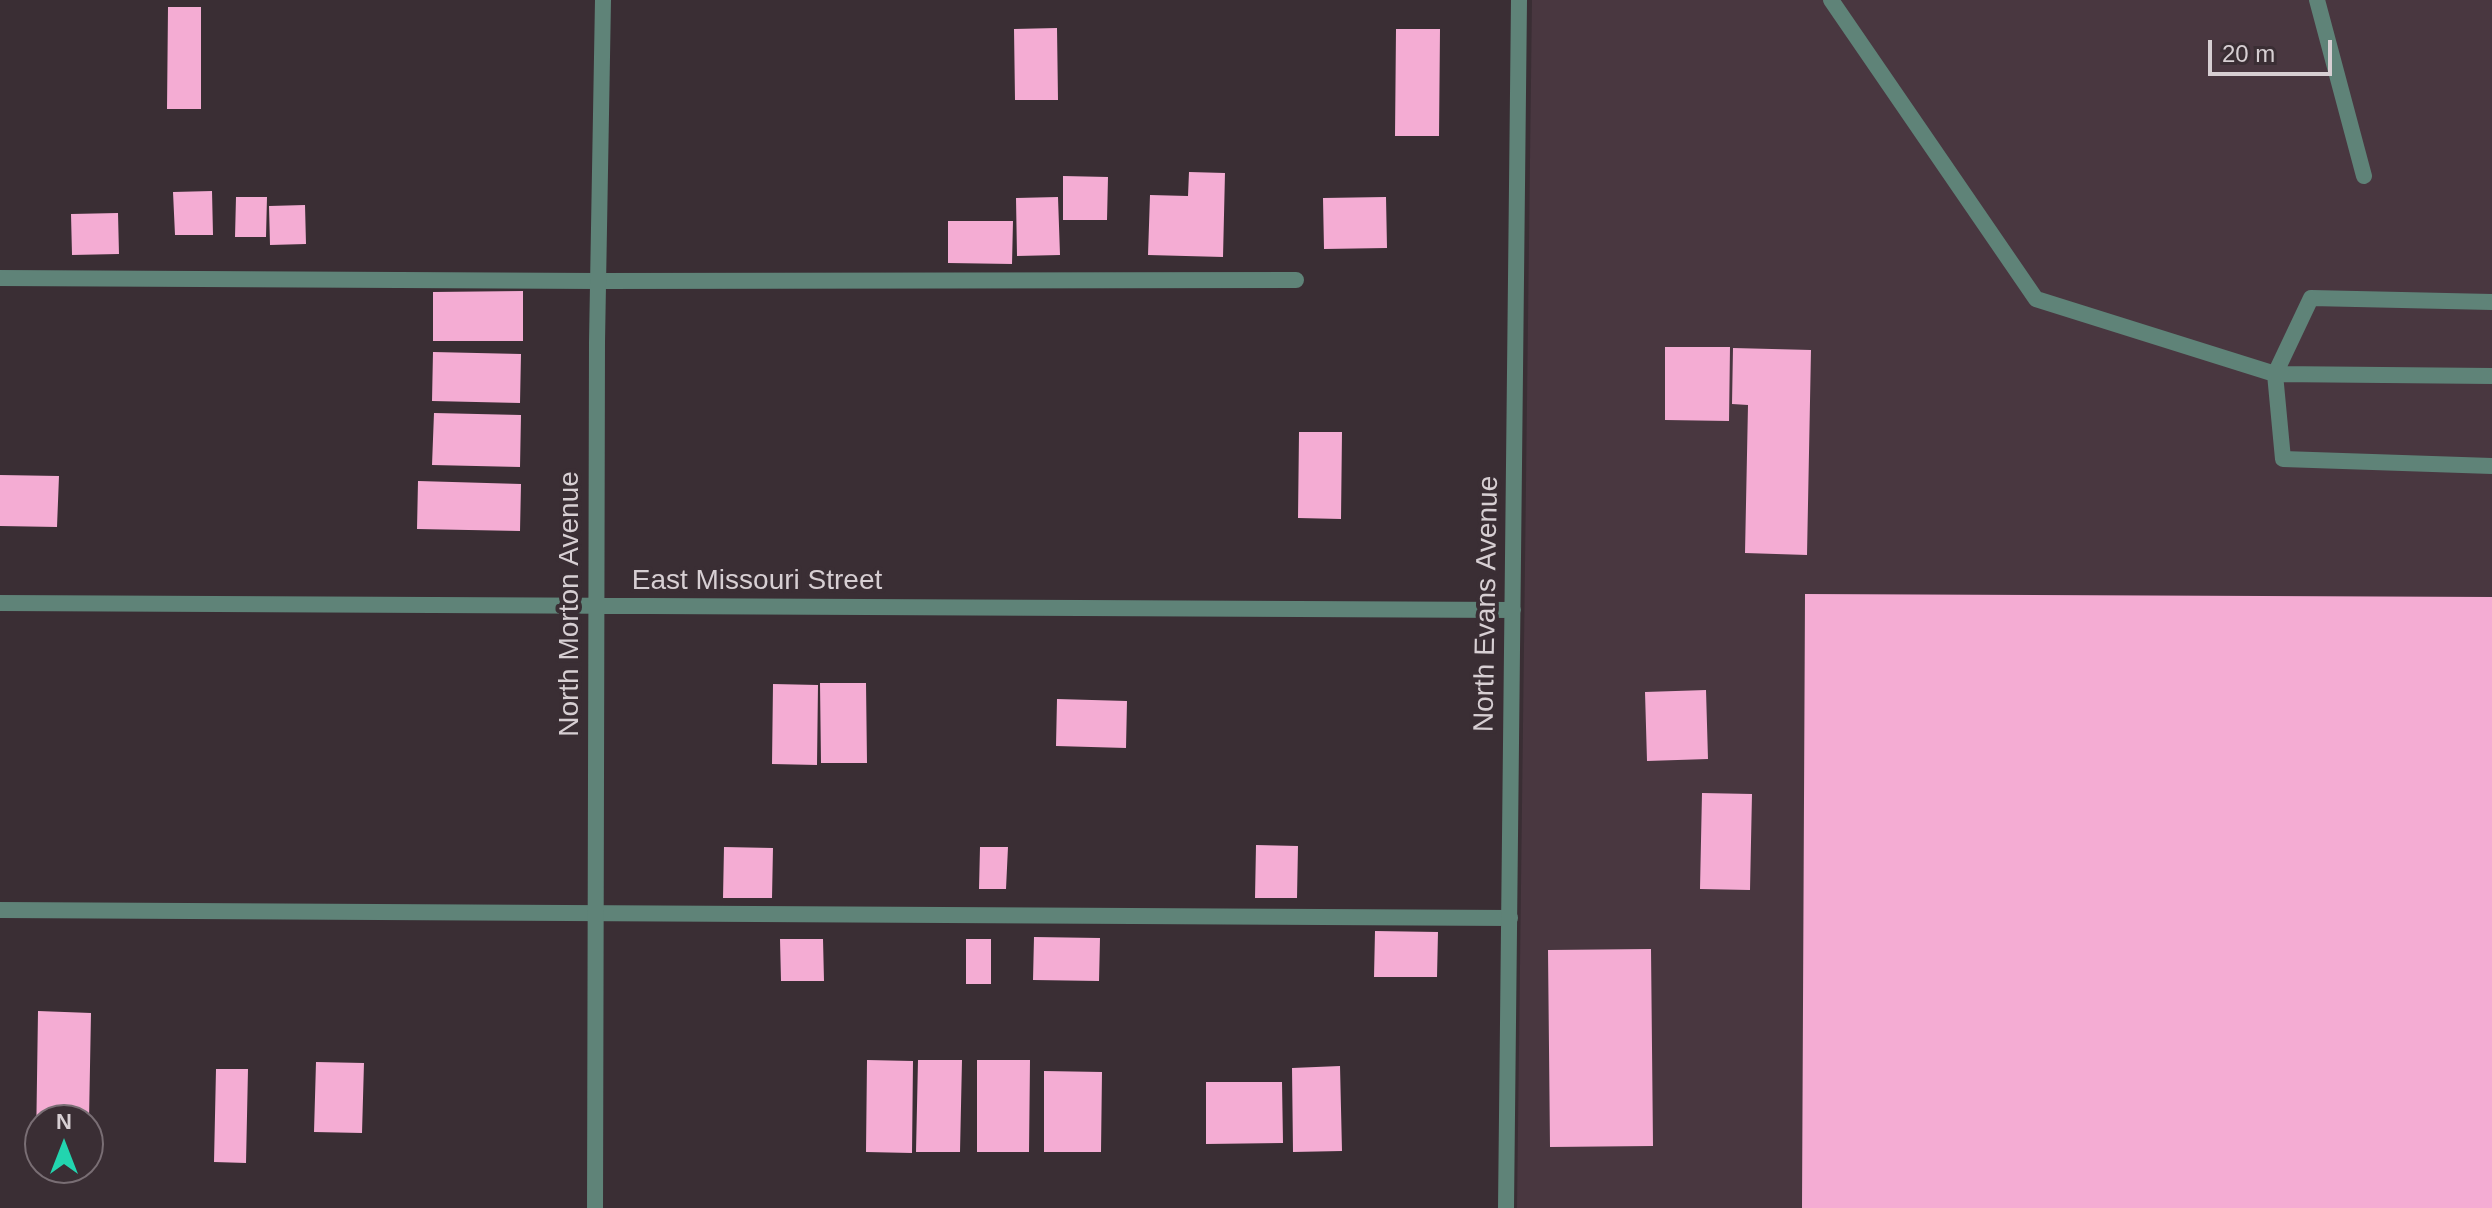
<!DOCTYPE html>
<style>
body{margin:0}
#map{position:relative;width:2492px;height:1208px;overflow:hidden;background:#3a2e34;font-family:Helvetica,sans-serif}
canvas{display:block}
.north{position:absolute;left:24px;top:1104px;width:80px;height:80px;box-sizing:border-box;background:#3a2e34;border:2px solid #796e74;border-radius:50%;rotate:0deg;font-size:22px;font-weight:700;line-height:32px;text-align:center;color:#d7cfd3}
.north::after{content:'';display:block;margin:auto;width:28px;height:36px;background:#22d5af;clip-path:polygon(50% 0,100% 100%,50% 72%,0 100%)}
.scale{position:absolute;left:2208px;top:40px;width:124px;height:36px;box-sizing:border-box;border:4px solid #d7cfd3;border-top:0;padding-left:10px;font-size:24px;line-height:28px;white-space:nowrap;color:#d7cfd3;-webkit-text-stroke:6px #3a2e34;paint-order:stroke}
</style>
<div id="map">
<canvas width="2492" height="1208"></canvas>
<div class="north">N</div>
<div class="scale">20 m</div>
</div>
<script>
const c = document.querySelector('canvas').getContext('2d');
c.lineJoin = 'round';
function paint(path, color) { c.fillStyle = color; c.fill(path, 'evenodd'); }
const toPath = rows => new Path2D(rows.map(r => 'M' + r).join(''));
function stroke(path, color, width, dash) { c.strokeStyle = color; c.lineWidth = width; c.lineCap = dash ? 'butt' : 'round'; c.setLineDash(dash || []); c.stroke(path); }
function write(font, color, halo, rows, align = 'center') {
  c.font = font + ' Helvetica,sans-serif'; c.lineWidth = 8; c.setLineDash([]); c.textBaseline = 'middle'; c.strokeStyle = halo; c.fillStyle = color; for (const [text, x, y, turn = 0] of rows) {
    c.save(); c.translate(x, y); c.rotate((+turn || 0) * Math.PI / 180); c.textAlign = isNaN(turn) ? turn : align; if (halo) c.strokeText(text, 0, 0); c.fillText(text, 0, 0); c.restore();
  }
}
const built = toPath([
 [1532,0,2492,0,2492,1208,1517,1208]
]);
const building = toPath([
 [168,7,201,7,201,109,167,109],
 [1057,28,1058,100,1015,100,1014,29],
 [1396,29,1440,29,1439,136,1395,136],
 [1189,172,1225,173,1223,257,1148,255,1150,195,1188,196],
 [1063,176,1108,177,1107,220,1063,220],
 [212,191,213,235,175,235,173,192],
 [236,197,267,197,266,237,235,237],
 [1058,197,1060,255,1017,256,1016,198],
 [1386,197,1387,248,1324,249,1323,198],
 [305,205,306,244,270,245,269,206],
 [118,213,119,254,72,255,71,214],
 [948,221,1013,221,1012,264,948,263],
 [523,291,523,341,433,341,433,292],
 [1665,347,1730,347,1729,421,1665,420],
 [1733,348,1811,350,1807,555,1745,553,1748,405,1732,404],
 [433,352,521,354,520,403,432,401],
 [434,413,521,415,520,467,432,465],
 [1299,432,1342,432,1341,519,1298,518],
 [0,475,59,476,57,527,0,526],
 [418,481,521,484,520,531,417,529],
 [1805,594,2492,597,2492,1208,1802,1208],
 [820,683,866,683,867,763,821,763],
 [773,684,818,685,817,765,772,764],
 [1706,690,1708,759,1647,761,1645,692],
 [1057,699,1127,701,1126,748,1056,746],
 [1702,793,1752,794,1750,890,1700,889],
 [1256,845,1298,846,1297,898,1255,898],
 [724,847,773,848,772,898,723,898],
 [980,847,1008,847,1006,889,979,889],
 [1375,931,1438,932,1437,977,1374,977],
 [1034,937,1100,938,1099,981,1033,980],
 [780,939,823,939,824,981,781,981],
 [966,939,991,939,991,984,966,984],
 [1651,949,1653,1146,1550,1147,1548,950],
 [38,1011,91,1013,89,1120,40,1120,40,1146,36,1146],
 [867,1060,913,1061,912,1153,866,1152],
 [918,1060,962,1060,960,1152,916,1152],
 [977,1060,1030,1060,1029,1152,977,1152],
 [316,1062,364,1063,362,1133,314,1132],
 [1340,1066,1342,1151,1293,1152,1292,1068],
 [216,1069,248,1069,246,1163,214,1162],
 [1044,1071,1102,1072,1101,1152,1044,1152],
 [1206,1082,1282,1082,1283,1143,1206,1144]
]);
const service = toPath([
 [1831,0,2036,299,2275,374,2492,376],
 [2317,0,2364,176],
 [0,278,598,281,1296,280],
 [2492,302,2311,298,2275,374,2283,459,2492,466],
 [0,910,1510,918]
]);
const minor = toPath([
 [0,603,1513,610],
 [595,1208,597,342,603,0],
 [1506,1208,1519,0]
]);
const streetNames = [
 ["East Missouri Street",757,581],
 ["North Morton Avenue",570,604,-90],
 ["North Evans Avenue",1487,604,-89]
];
paint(built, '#493740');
paint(building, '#f4acd3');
stroke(service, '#5f8378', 16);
stroke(minor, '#5f8378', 16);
write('28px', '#d7cfd3', '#3a2e34', streetNames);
</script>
